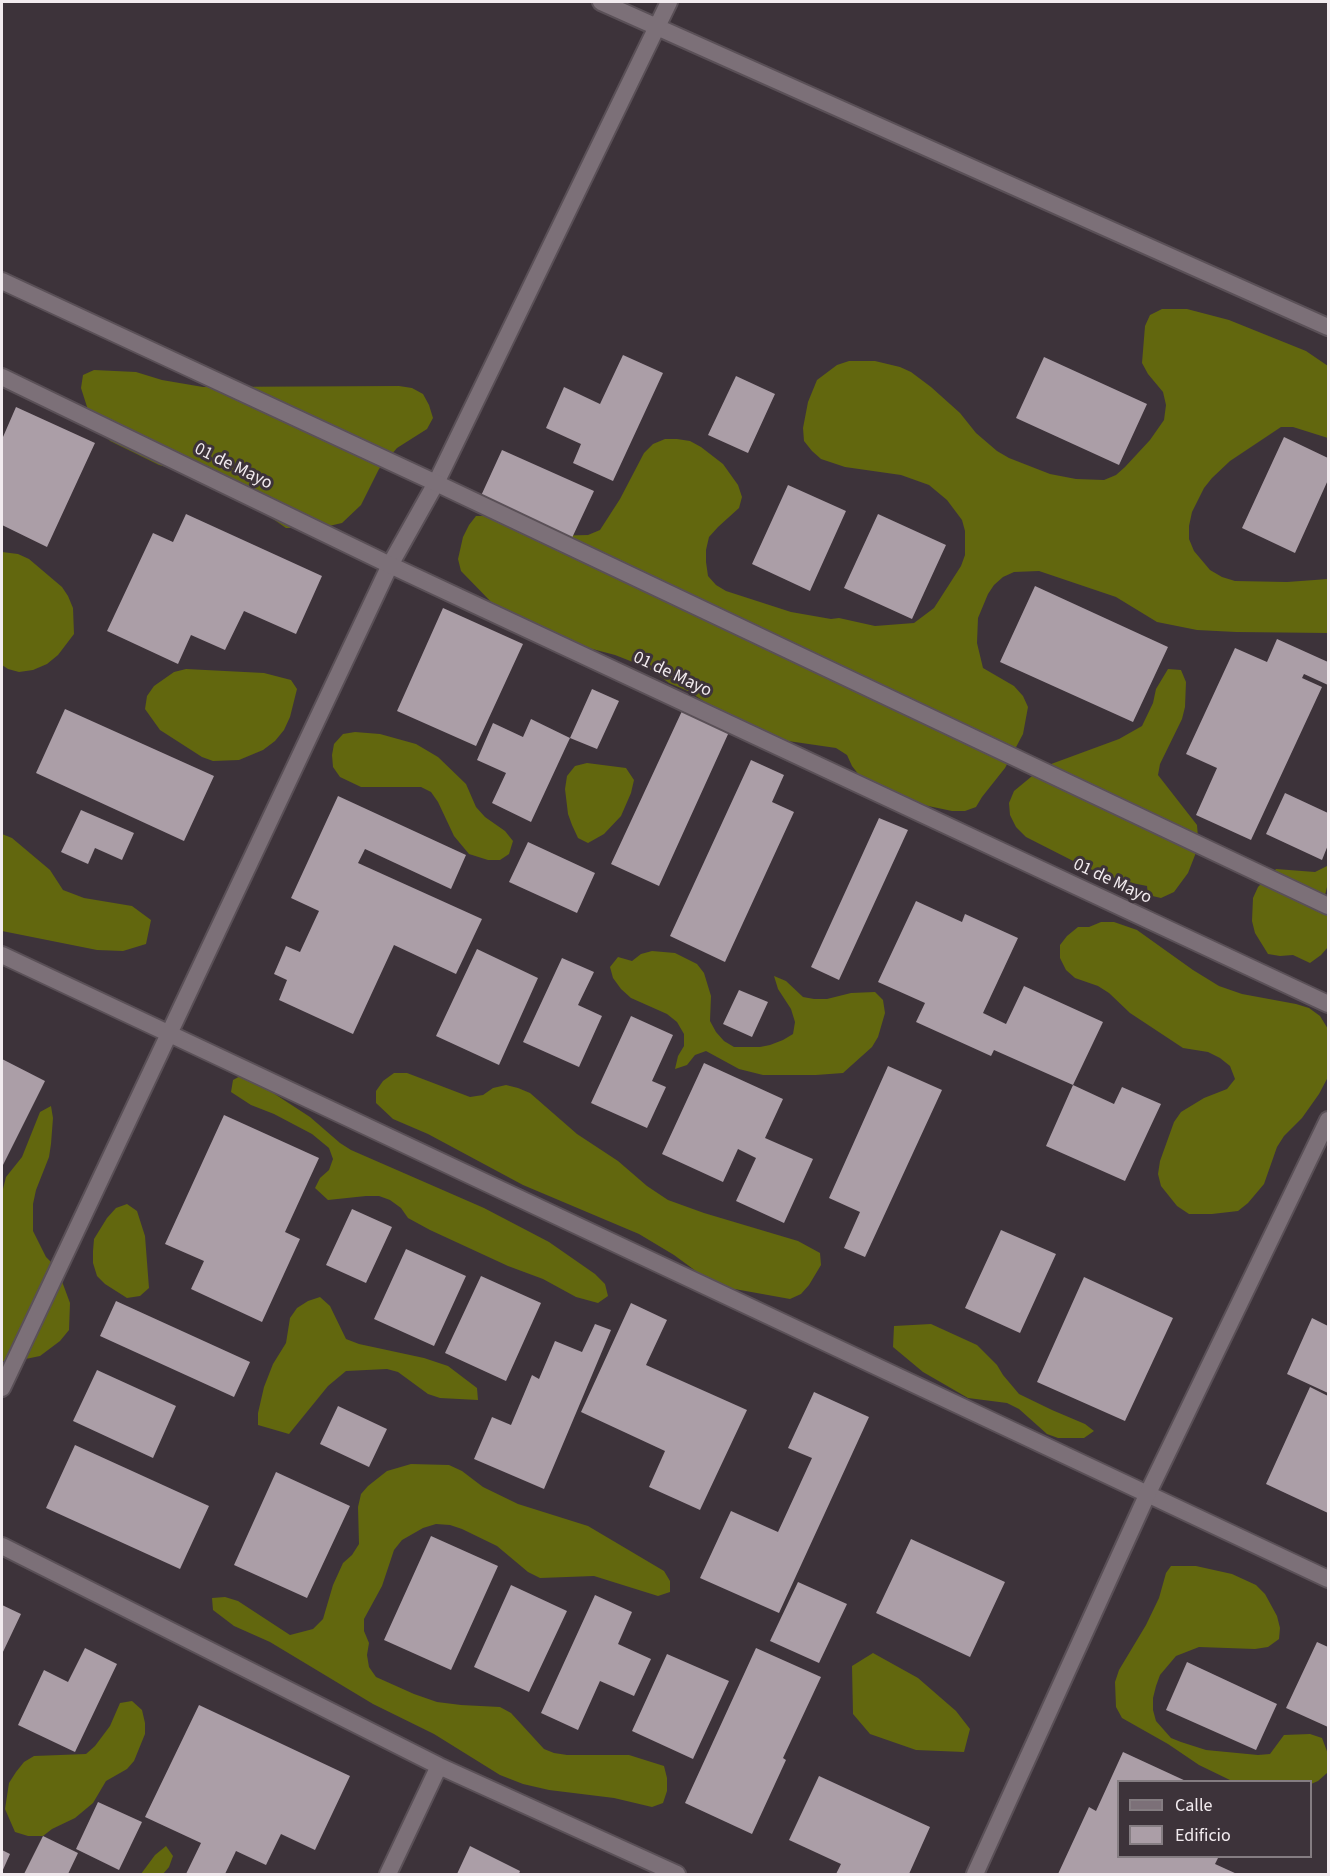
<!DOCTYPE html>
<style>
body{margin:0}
#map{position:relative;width:1330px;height:1876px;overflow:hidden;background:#3d333a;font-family:"Source Sans 3",sans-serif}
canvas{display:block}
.frame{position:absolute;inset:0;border:3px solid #f2ebef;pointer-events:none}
.legend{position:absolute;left:1117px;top:1780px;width:195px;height:78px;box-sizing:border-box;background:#3d333a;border:2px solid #857d82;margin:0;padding:8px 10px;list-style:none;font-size:18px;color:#f2ebef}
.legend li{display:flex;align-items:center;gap:12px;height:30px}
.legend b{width:30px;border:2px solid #857d82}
</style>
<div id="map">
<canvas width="1330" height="1876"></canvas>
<div class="frame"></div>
<ul class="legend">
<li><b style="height:8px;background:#7c7078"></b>Calle</li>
<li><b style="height:16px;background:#ab9ea7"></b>Edificio</li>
</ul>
</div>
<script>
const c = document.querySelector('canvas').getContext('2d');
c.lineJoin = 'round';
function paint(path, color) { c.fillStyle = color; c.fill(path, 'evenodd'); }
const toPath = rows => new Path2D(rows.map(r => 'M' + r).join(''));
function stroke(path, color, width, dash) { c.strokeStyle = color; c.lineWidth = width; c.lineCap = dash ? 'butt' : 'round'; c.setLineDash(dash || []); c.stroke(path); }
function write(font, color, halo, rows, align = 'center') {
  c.font = font + ' "Source Sans 3",sans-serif'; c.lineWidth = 6; c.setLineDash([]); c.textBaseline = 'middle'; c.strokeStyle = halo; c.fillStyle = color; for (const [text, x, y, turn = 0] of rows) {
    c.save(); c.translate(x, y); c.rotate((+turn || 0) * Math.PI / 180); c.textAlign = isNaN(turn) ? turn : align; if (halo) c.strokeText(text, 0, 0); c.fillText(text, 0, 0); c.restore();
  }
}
const forest = toPath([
 [1162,309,1187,309,1229,320,1306,351,1328,366,1328,438,1293,427,1281,427,1230,461,1212,478,1204,488,1192,512,1189,526,1189,539,1194,551,1210,570,1222,577,1235,581,1287,582,1328,579,1328,633,1236,632,1197,630,1157,622,1116,597,1039,571,1014,572,1003,577,994,585,988,594,978,618,977,643,983,668,1014,686,1023,696,1028,707,1023,734,1005,768,982,797,976,807,965,811,952,811,914,803,859,775,852,766,847,755,836,748,788,741,730,719,690,692,669,683,640,662,638,664,615,655,566,642,497,608,461,571,458,559,463,537,469,525,476,516,489,516,549,536,588,535,600,530,620,499,644,453,653,444,665,439,677,439,690,441,701,447,723,464,738,485,742,497,739,508,718,527,709,537,706,550,706,562,708,576,716,585,726,591,791,612,831,619,839,618,875,626,914,623,934,608,961,566,965,555,965,531,962,520,947,500,929,485,901,475,845,467,821,459,812,451,804,441,803,428,808,402,817,380,837,365,849,361,875,361,900,367,911,372,931,387,960,413,976,433,997,451,1009,458,1050,474,1076,479,1104,480,1116,475,1125,467,1150,440,1164,420,1166,405,1163,392,1148,374,1142,363,1145,326,1150,315],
 [94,370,136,372,162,380,203,387,399,386,412,388,423,394,429,405,433,418,427,429,397,448,379,469,361,505,342,523,329,526,301,528,286,528,273,519,246,493,195,475,159,465,110,441,94,421,88,410,81,388,83,375],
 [2,552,18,554,29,559,62,587,68,596,73,608,74,634,58,655,47,664,33,670,19,672,8,669,2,665],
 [186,669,264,673,291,680,297,689,290,717,284,730,275,741,263,750,239,760,213,761,202,757,160,730,145,709,147,696,154,686,174,672],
 [1168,669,1181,670,1186,682,1185,707,1182,719,1160,764,1158,775,1197,825,1198,837,1197,850,1188,873,1174,892,1161,898,1148,895,1147,886,1122,881,1085,867,1026,837,1016,827,1010,815,1009,803,1014,791,1043,767,1119,739,1142,726,1153,703,1156,689],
 [355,732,380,734,416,744,438,757,466,784,476,807,485,817,505,831,513,841,509,854,500,860,488,860,469,854,454,836,438,802,431,792,421,787,361,787,340,777,333,767,332,755,334,744,343,734],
 [587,763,626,768,634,780,631,793,621,816,604,834,588,843,578,838,572,825,568,814,565,789,567,776,575,766],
 [2,834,12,838,50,870,63,890,84,898,132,906,151,920,146,944,123,951,97,950,2,931],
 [1328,862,1328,883,1325,895,1328,904,1328,947,1321,955,1310,963,1293,955,1280,956,1268,954,1255,933,1252,921,1253,898,1258,887,1276,869,1315,872,1327,866],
 [1101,922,1114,922,1137,930,1193,970,1219,986,1242,994,1296,1004,1309,1008,1320,1016,1328,1029,1328,1077,1319,1094,1302,1118,1284,1136,1277,1147,1264,1184,1248,1203,1238,1211,1212,1214,1189,1214,1177,1206,1161,1186,1158,1174,1160,1161,1174,1122,1181,1112,1204,1098,1227,1089,1235,1079,1230,1066,1220,1058,1208,1052,1183,1048,1130,1013,1109,993,1098,986,1075,978,1066,970,1060,958,1060,945,1067,936,1078,927,1089,927],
 [652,951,675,953,697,964,704,973,711,996,710,1021,716,1032,724,1041,734,1047,760,1047,770,1045,783,1040,793,1034,795,1022,791,1009,778,989,774,976,786,981,803,997,814,999,827,999,851,993,875,992,883,1000,885,1013,878,1037,872,1047,843,1073,816,1075,763,1075,739,1069,706,1051,695,1055,687,1065,675,1069,678,1056,684,1046,684,1034,677,1022,667,1014,631,998,621,989,613,978,610,967,618,957,632,961,641,954],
 [394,1073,407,1073,470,1097,483,1095,493,1088,506,1085,518,1088,530,1093,577,1134,618,1161,647,1186,668,1200,704,1213,798,1241,820,1253,821,1265,809,1285,801,1294,790,1299,729,1288,704,1277,674,1255,639,1234,523,1185,428,1134,393,1119,376,1103,376,1091,383,1081],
 [244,1074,310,1117,340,1143,351,1150,484,1208,549,1242,595,1274,605,1284,608,1296,598,1303,576,1297,543,1279,508,1266,430,1230,408,1218,401,1208,390,1200,379,1196,366,1196,328,1200,315,1188,320,1178,329,1170,333,1159,329,1148,312,1134,274,1114,251,1105,231,1092,233,1080],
 [51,1106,53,1118,51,1144,49,1157,36,1190,33,1204,33,1231,46,1257,54,1265,60,1276,70,1303,69,1330,60,1341,40,1356,16,1361,2,1361,2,1193,6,1177,22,1157,40,1112],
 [127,1204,137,1211,145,1236,149,1288,140,1296,127,1298,105,1284,97,1276,93,1263,93,1251,94,1239,107,1218,116,1208],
 [320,1297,330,1306,346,1339,359,1344,424,1358,448,1366,477,1388,478,1400,440,1398,428,1394,398,1372,387,1369,346,1371,328,1386,289,1434,258,1425,258,1413,264,1387,273,1364,286,1343,290,1318,297,1308,308,1301],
 [931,1324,977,1345,997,1365,1003,1375,1019,1394,1052,1410,1085,1424,1094,1431,1084,1438,1058,1438,1047,1434,1019,1409,1007,1403,968,1398,923,1372,893,1347,894,1326],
 [411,1464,449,1465,462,1471,483,1487,518,1504,588,1526,664,1571,670,1581,670,1592,658,1596,594,1576,540,1578,528,1572,497,1546,462,1529,450,1525,436,1524,423,1528,402,1540,394,1550,382,1586,364,1619,364,1631,369,1643,367,1655,369,1667,376,1677,414,1694,437,1702,461,1705,500,1707,511,1713,544,1749,554,1753,567,1755,629,1755,664,1766,667,1778,667,1791,663,1803,652,1807,614,1798,549,1790,523,1784,500,1775,434,1734,373,1704,270,1642,234,1626,213,1610,212,1598,225,1597,238,1601,290,1635,313,1629,323,1619,333,1585,343,1563,352,1555,359,1544,358,1507,361,1494,368,1486,387,1471],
 [1171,1566,1196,1566,1232,1574,1256,1585,1265,1594,1277,1616,1280,1628,1279,1639,1268,1647,1255,1649,1199,1647,1176,1656,1160,1675,1156,1686,1153,1698,1153,1710,1156,1721,1171,1738,1181,1742,1206,1750,1258,1755,1270,1754,1284,1735,1310,1734,1322,1738,1328,1754,1327,1773,1318,1781,1311,1784,1310,1782,1232,1781,1199,1765,1168,1744,1122,1718,1116,1707,1115,1682,1119,1670,1146,1625,1159,1598,1166,1573],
 [873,1653,918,1678,956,1711,970,1729,964,1752,916,1750,870,1734,853,1714,852,1666],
 [132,1701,142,1710,145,1723,145,1734,134,1761,127,1769,106,1781,93,1803,75,1818,52,1829,43,1836,28,1836,15,1832,5,1809,9,1783,16,1772,24,1762,34,1756,86,1754,95,1746,110,1726,120,1703],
 [166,1846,173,1856,169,1867,163,1874,141,1874,155,1855]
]);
const building = toPath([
 [623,355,663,373,613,481,573,463,581,444,546,428,564,387,600,404],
 [1044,357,1147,404,1119,465,1016,418],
 [736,376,775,394,748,453,708,435],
 [16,407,95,443,47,547,2,525,2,437,3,437],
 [1284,437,1328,458,1328,480,1295,553,1242,528],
 [502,450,594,491,571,540,480,498],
 [788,485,846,511,810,591,752,564],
 [186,514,322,576,296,634,244,611,225,650,191,635,178,664,107,631,153,533,173,542],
 [878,514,946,545,912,619,844,588],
 [1035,586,1168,647,1133,722,1000,662],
 [443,608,523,644,476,746,397,711],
 [1277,639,1328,662,1328,685,1304,674,1302,678,1322,687,1251,840,1196,815,1217,768,1186,754,1235,648,1267,662],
 [592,689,619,701,597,749,570,738],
 [65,709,214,776,184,841,36,773],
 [682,711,729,732,659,886,611,864],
 [531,719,570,738,531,822,492,803,506,773,477,760,493,723,523,737],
 [751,760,784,775,772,802,794,812,725,962,670,936],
 [1285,793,1328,813,1328,845,1322,860,1266,834],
 [338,796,466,855,451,889,365,849,358,863,482,919,456,974,394,945,353,1034,279,1000,287,980,274,974,286,946,300,952,319,911,291,898],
 [81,810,134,833,122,860,95,848,88,864,61,852],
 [879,818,908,830,839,980,811,967],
 [528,842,595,873,577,913,509,882],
 [916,901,962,922,965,914,1018,938,983,1013,1006,1024,1024,986,1103,1022,1073,1085,994,1050,991,1056,916,1022,925,1003,878,982],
 [477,949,538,978,499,1065,436,1036],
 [562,958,594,972,578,1005,602,1016,579,1067,523,1042],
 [739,990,768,1002,752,1037,723,1024],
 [631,1016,673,1035,652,1081,666,1087,647,1128,591,1103],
 [2,1059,45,1081,2,1167],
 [704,1063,783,1099,765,1138,813,1159,784,1223,736,1201,756,1158,738,1149,723,1182,662,1154],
 [888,1066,942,1090,865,1257,844,1248,860,1212,829,1198],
 [1073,1085,1114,1104,1122,1087,1161,1104,1125,1181,1046,1146],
 [224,1115,319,1158,285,1232,300,1239,262,1322,191,1289,204,1261,165,1244],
 [352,1209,392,1227,366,1283,326,1265],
 [1001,1230,1056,1254,1020,1333,965,1308],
 [406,1249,466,1276,434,1346,374,1319],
 [481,1276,541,1303,506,1381,445,1353],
 [1084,1277,1173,1318,1125,1421,1037,1382],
 [116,1301,250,1362,234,1397,100,1336],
 [631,1303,667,1320,646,1365,747,1410,700,1510,649,1487,665,1451,581,1412],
 [1312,1318,1328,1326,1328,1393,1287,1374],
 [595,1324,611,1330,544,1489,474,1459,492,1417,511,1425,532,1375,539,1379,555,1341,582,1352],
 [97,1370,176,1406,153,1458,73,1421],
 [1310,1387,1328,1396,1328,1513,1266,1484],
 [814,1392,869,1417,779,1613,700,1578,731,1511,778,1532,812,1458,788,1448],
 [338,1406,387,1429,369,1467,320,1444],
 [75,1445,209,1506,180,1569,46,1508],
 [276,1472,350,1506,307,1598,234,1565],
 [431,1536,498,1566,451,1670,384,1640],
 [911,1539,1005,1582,970,1657,876,1613],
 [798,1582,847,1604,819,1663,770,1641],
 [511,1585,567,1611,529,1692,474,1667],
 [595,1595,632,1612,618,1644,651,1659,634,1696,600,1681,578,1730,541,1713],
 [2,1605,21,1614,2,1654],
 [1317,1642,1328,1647,1328,1727,1286,1708],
 [85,1648,117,1664,75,1752,18,1725,44,1670,68,1682],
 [756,1648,821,1677,783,1758,786,1760,752,1834,685,1803],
 [667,1654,729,1681,693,1759,632,1731],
 [1187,1662,1277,1704,1256,1750,1166,1710],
 [199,1705,350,1776,315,1850,281,1834,266,1865,236,1851,225,1874,186,1874,201,1843,145,1817],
 [1123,1752,1188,1782,1118,1782,1118,1856,1219,1856,1215,1864,1237,1874,1058,1874,1089,1807,1096,1811],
 [819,1776,930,1827,909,1874,836,1874,841,1864,789,1840],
 [98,1802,142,1822,119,1870,76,1849],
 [43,1836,78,1853,68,1874,24,1874],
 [470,1846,520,1871,519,1874,457,1874],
 [2,1850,10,1854,2,1872]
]);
const minor = toPath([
 [601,2,1328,327],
 [2,955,1328,1579],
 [2,1388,390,565,436,483,669,2],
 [2,1546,439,1766,677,1874],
 [388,1874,439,1766]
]);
const tertiary = toPath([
 [2,281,436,483,1328,906],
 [2,377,390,565,1328,1004],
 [975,1874,1148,1493,1328,1120]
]);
const streetNames = [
 ["01 de Mayo",233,467,26],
 ["01 de Mayo",672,675,25],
 ["01 de Mayo",1112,882,25]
];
paint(forest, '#62670e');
paint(building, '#ab9ea7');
stroke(minor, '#5a5057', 20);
stroke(tertiary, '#5a5057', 20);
stroke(minor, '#7c7078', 16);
stroke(tertiary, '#7c7078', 16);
write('18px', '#f2ebef', '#3d333a', streetNames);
</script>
